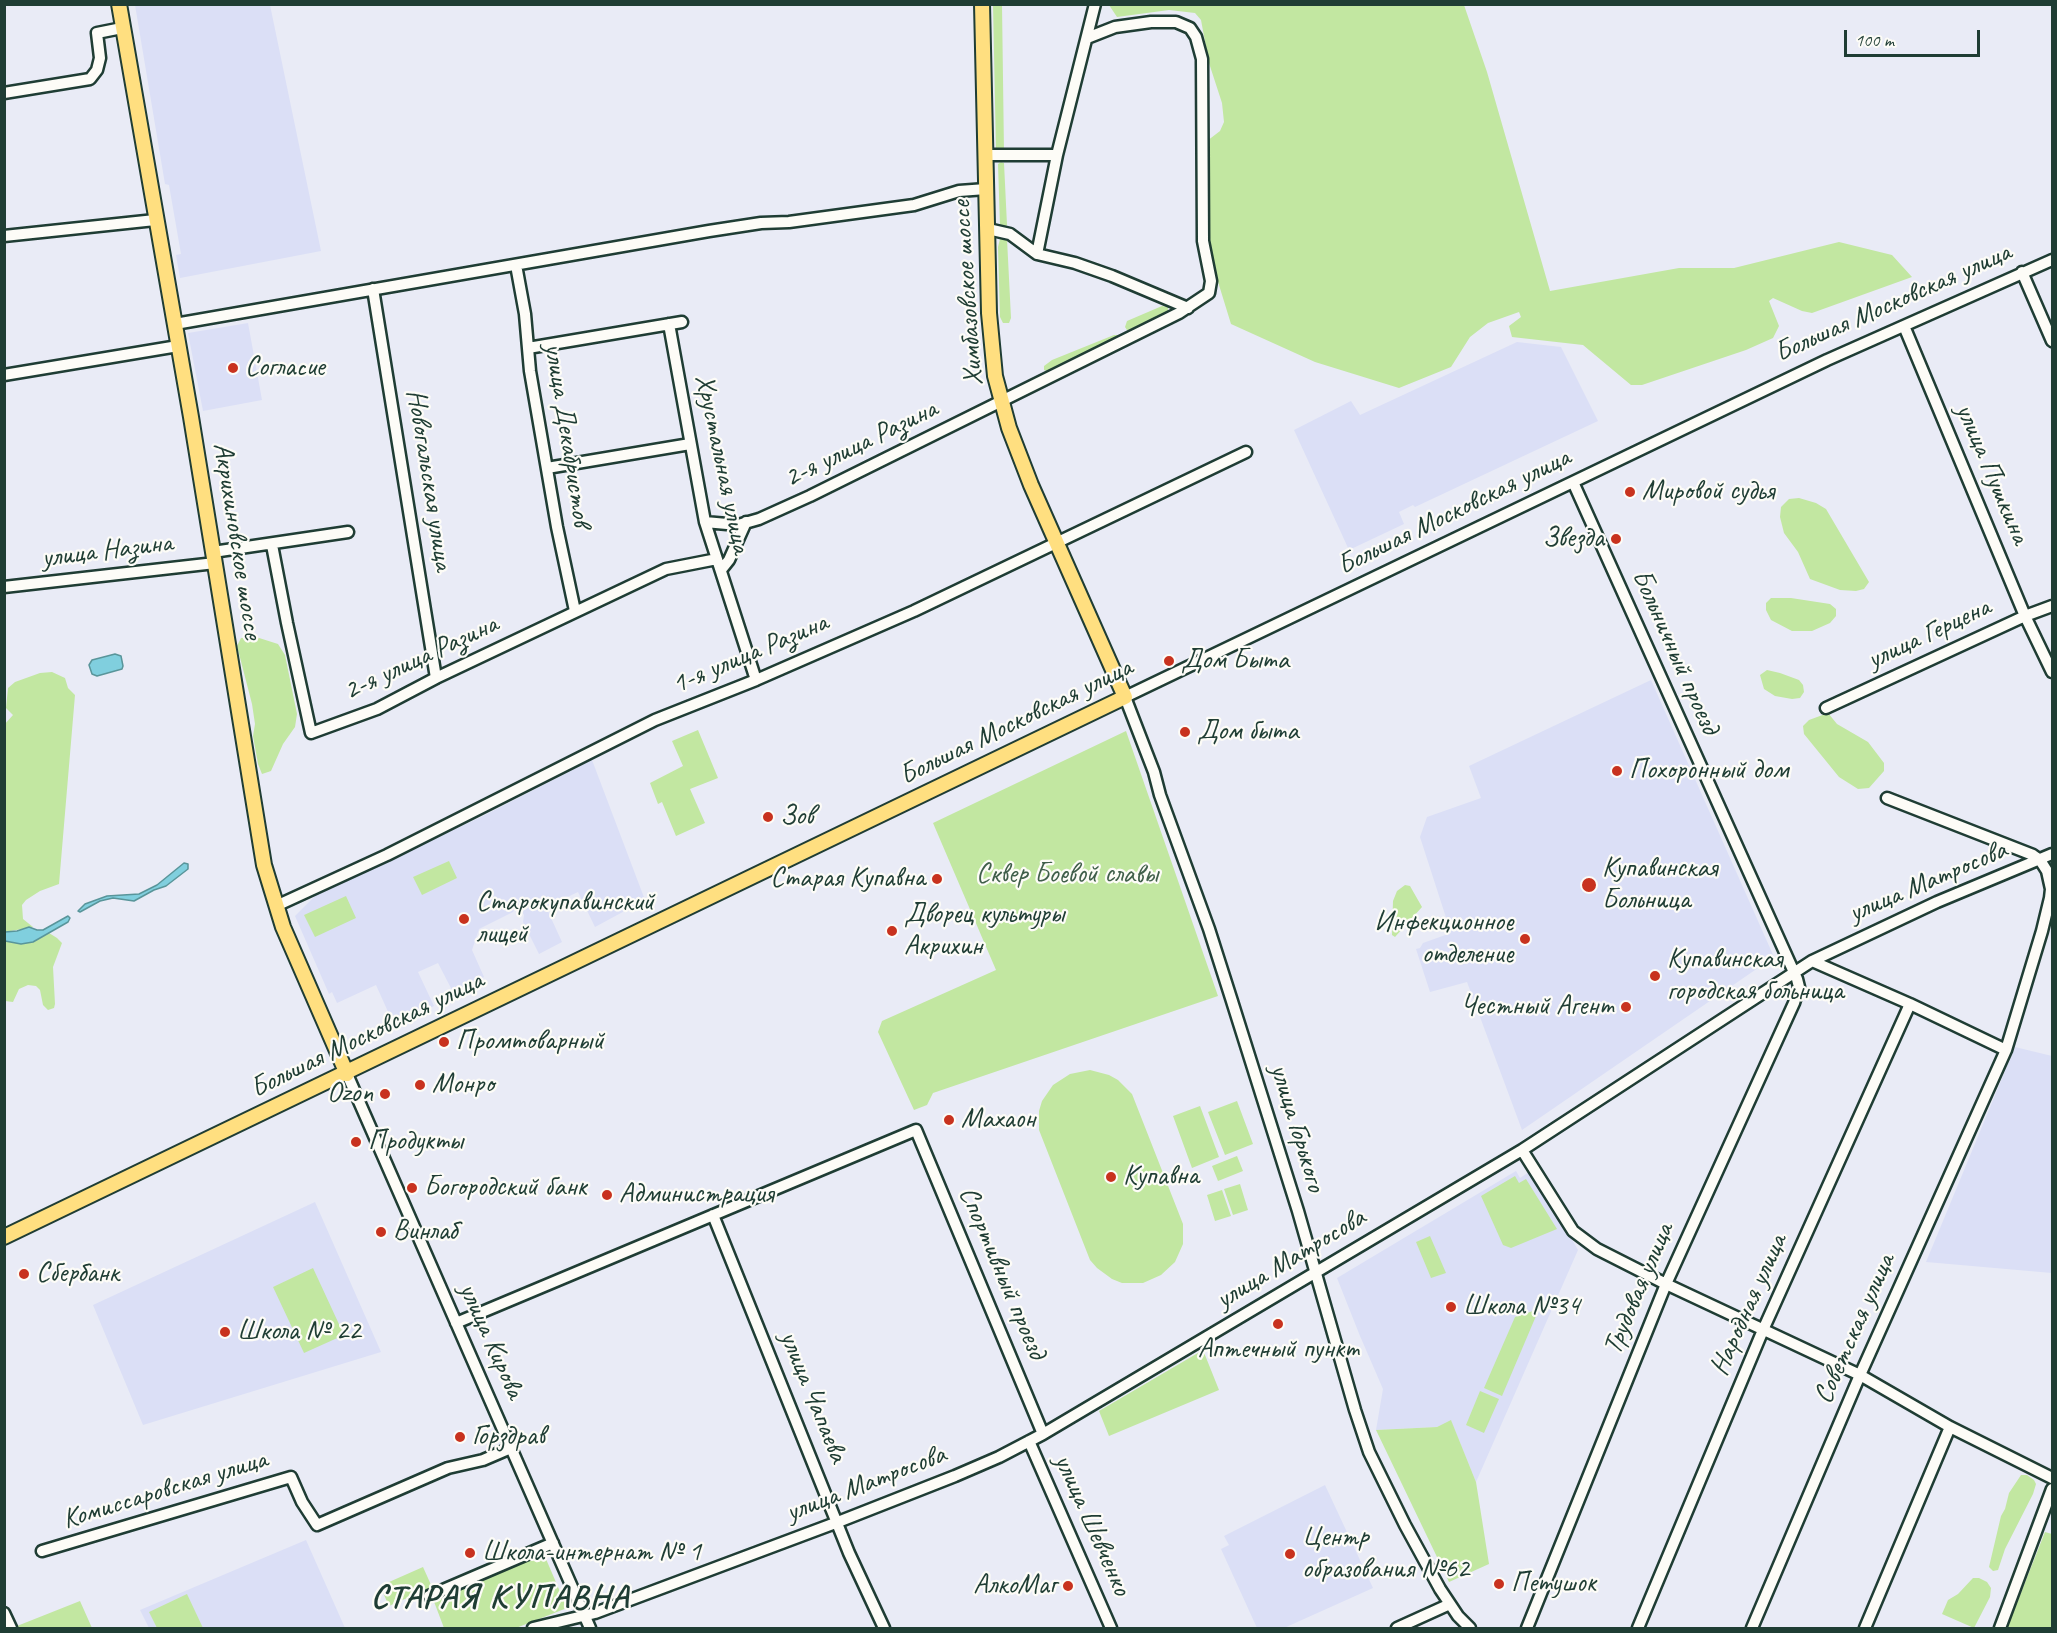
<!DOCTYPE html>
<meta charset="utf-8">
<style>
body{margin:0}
#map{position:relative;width:2057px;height:1633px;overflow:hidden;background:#e9ebf6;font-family:Caveat,sans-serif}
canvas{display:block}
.frame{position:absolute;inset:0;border:6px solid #1f3d34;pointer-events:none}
.scale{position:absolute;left:1844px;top:30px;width:136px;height:27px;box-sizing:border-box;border:3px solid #1f3d34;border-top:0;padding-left:8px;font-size:18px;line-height:21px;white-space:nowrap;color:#1f3d34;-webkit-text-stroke:4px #fdfcf7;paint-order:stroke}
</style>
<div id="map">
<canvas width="2057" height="1633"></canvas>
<div class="frame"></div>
<div class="scale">100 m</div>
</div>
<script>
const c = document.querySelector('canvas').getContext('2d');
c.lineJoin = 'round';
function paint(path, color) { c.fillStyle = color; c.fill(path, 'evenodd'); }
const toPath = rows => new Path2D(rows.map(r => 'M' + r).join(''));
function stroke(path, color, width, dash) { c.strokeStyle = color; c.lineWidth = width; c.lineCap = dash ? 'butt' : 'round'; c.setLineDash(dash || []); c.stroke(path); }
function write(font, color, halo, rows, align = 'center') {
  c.font = font + ' Caveat,sans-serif'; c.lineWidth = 4.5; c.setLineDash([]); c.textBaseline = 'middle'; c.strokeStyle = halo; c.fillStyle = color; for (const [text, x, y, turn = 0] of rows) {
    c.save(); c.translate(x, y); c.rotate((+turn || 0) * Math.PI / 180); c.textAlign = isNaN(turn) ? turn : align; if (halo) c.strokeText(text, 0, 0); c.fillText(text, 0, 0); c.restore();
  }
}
const built = toPath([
 [135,5,270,5,321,251,180,278,176,255,181,254,169,185,165,184],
 [248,323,262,400,203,411,188,333],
 [1517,342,1561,347,1598,421,1415,507,1413,505,1399,512,1404,524,1349,550,1294,430,1351,401,1360,415],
 [1651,680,1774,957,1522,1130,1467,982,1430,992,1416,949,1420,948,1423,943,1451,933,1420,837,1427,817,1481,798,1469,766],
 [592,760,645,900,595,927,578,892,546,907,562,942,539,954,523,922,524,915,519,907,515,908,513,912,479,929,472,950,484,977,453,992,438,963,418,972,434,1006,394,1025,376,985,337,1003,332,992,329,994,295,916,318,893,481,817],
 [2015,1047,2052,1056,2052,1273,1926,1262],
 [1532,1170,1578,1250,1476,1482,1451,1421,1437,1427,1376,1430,1383,1389,1360,1336,1337,1278,1516,1171,1520,1178],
 [315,1202,381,1352,143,1425,93,1305],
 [1325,1485,1373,1588,1284,1628,1257,1628,1221,1549,1229,1545,1224,1536],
 [306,1540,345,1628,149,1628,140,1610]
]);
const green = toPath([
 [993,5,1002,5,1004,152,996,151],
 [1109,5,1464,5,1487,72,1550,291,1679,268,1734,268,1839,242,1892,255,1912,277,1812,313,1802,311,1773,298,1769,301,1779,326,1773,338,1746,350,1642,385,1631,385,1583,345,1512,337,1509,326,1521,317,1519,312,1488,323,1470,337,1451,367,1399,388,1315,362,1231,324,1207,246,1207,141,1220,131,1224,122,1222,103,1209,63,1201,20,1195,13,1169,10,1117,17],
 [1001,162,1004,163,1007,225,1004,229,1000,226,998,164],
 [1004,238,1007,239,1011,318,1009,323,1003,323,1000,317,998,247,1000,239],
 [1162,306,1168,307,1168,313,1133,331,1127,330,1125,327,1127,321],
 [1114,335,1118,335,1118,339,1049,372,1044,370,1044,366,1052,360],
 [1799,498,1816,503,1826,509,1869,582,1864,589,1856,591,1840,590,1810,579,1798,552,1784,533,1780,517,1781,507,1789,499],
 [1771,598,1791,598,1830,604,1836,609,1836,616,1830,623,1812,631,1792,631,1771,620,1766,610,1766,603],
 [256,637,278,644,285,655,297,714,295,727,283,744,271,771,262,774,258,764,253,736,255,724,252,704,237,646,241,638],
 [1767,670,1780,673,1799,680,1803,685,1804,692,1800,698,1792,699,1775,696,1764,689,1760,675],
 [52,672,65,678,68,688,75,695,59,884,40,891,26,900,22,905,23,919,33,927,5,932,4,725,13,715,6,708,8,688,15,682,40,673],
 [1828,713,1837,724,1868,742,1884,763,1884,771,1869,788,1858,789,1839,777,1804,734,1803,726,1809,720],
 [698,730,718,778,690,789,705,823,676,836,662,802,658,804,650,783,683,766,672,741],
 [1126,731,1218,996,933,1093,927,1105,914,1110,878,1032,882,1021,996,970,933,823],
 [449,861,457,878,422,895,413,877],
 [1405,885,1410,886,1422,907,1395,937,1392,935,1393,901,1397,891],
 [346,896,356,918,315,937,304,915],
 [49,933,57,938,62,943,53,967,55,1004,54,1008,48,1010,43,1005,40,990,36,986,28,985,19,989,13,1002,5,1001,4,941,8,942,42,937],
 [1090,1070,1109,1075,1118,1080,1132,1094,1183,1224,1183,1244,1175,1262,1161,1275,1143,1283,1122,1283,1112,1279,1097,1268,1090,1260,1039,1130,1039,1111,1042,1101,1053,1085,1070,1074],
 [1237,1101,1253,1144,1225,1155,1208,1112],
 [1200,1106,1219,1157,1192,1168,1173,1116],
 [1237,1156,1243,1171,1218,1181,1212,1166],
 [1515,1176,1519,1183,1526,1179,1557,1229,1511,1248,1503,1245,1481,1196],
 [1240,1184,1248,1210,1233,1215,1224,1189],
 [1222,1190,1231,1216,1215,1221,1207,1195],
 [1430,1236,1446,1273,1431,1278,1416,1242],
 [313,1268,344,1335,304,1353,273,1287],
 [1539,1309,1502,1396,1484,1388,1515,1317],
 [1203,1350,1219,1390,1109,1436,1099,1411],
 [1480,1391,1499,1399,1484,1433,1466,1425],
 [1451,1420,1476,1482,1489,1564,1449,1582,1376,1430,1437,1427],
 [2021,1475,2027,1475,2034,1480,2036,1484,2033,1494,2005,1549,1998,1570,1993,1571,1989,1567,2001,1516,2005,1509,2009,1493],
 [2045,1532,2052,1534,2052,1628,2007,1628],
 [543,1552,567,1608,516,1628,444,1628,433,1599],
 [423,1567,432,1587,389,1606,380,1586],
 [1973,1578,1979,1578,1987,1582,1991,1588,1990,1597,1974,1628,1942,1614,1948,1600,1958,1594],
 [187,1594,203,1628,157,1628,149,1612],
 [80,1601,92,1628,18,1628,17,1626]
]);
const water = toPath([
 [115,654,121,656,123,666,122,669,97,676,92,674,89,665,92,660,115,654],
 [184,863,188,864,188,869,166,886,154,890,134,901,113,898,100,901,80,912,78,911,85,904,107,896,139,894,157,885,184,863],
 [68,916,70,918,68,922,33,942,21,944,5,941,5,932,17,931,29,927,37,930,43,930,68,916]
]);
const minor = toPath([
 [4,93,90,79,97,70,100,58,97,33,122,28],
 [986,155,1057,155],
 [988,229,1010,234,1037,254,1075,263,1112,276,1188,308],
 [4,236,155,220],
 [1037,254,1057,155,1095,4],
 [516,265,525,314,530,371,557,527,575,611],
 [2022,272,2052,341],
 [373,289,436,678],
 [175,324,709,231,761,223,789,222,914,205,959,191,986,189],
 [669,324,705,522,756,680],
 [1904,326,2025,616,2052,672],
 [528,348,682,322],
 [4,375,178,346],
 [547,468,690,444],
 [705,522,738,525,759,519,810,496,1179,313,1209,293,1211,281,1203,241,1202,59,1196,37,1190,28,1176,22,1151,22,1115,27,1087,38],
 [272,545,287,623,311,733,377,709,436,678,666,569,717,559],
 [213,552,348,532],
 [721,570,729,560,746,522],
 [4,587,215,563],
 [1826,708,2025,616,2052,606],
 [276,906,387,855,655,720,756,680,914,611,1246,452],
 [1812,961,1910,1004,2006,1050],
 [347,1074,590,1628],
 [1522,1150,1573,1231,1597,1249,1666,1284,1860,1375,1950,1427,2052,1478],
 [713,1215,849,1553,884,1628],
 [456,1323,916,1130,1043,1434],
 [1029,1441,1111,1628],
 [42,1551,291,1477,302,1502,317,1525,448,1468,483,1460,511,1448],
 [429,1596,553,1543],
 [4,1613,11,1628],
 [533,1628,595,1613,838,1522,955,1476,999,1457,1043,1434,1522,1150,1812,961,1937,902,2052,854],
 [1397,1628,1450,1604],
 [1470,1628,1458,1616,1440,1589,1405,1525,1369,1452,1355,1410,1298,1211,1231,998,1209,929,1160,795,1154,772,1125,697,1827,360,2052,260],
 [1527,1628,1666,1284,1794,1003,1799,987,1797,979,1573,482],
 [1638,1628,1763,1330,1910,1004],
 [1752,1628,1860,1375,2006,1050,2042,931,2050,898,2051,889,2047,871,2040,860,2033,855,1887,798],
 [1865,1628,1950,1427],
 [2000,1628,2052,1489]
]);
const major = toPath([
 [119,4,191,417,264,865,283,927,347,1074],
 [4,1237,1125,697,1031,485,1009,428,995,376,989,313,982,4]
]);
const markers = [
 [233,368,6,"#c8321e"],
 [1630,492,6,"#c8321e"],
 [1616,539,6,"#c8321e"],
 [1169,661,6,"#c8321e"],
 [1185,732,6,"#c8321e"],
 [1617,771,6,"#c8321e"],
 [768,817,6,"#c8321e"],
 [937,879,6,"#c8321e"],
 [1589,885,8,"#c8321e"],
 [464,919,6,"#c8321e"],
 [892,931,6,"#c8321e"],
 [1525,939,6,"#c8321e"],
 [1655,976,6,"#c8321e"],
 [1626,1007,6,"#c8321e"],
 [444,1042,6,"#c8321e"],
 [420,1085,6,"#c8321e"],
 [385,1094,6,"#c8321e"],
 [949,1120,6,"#c8321e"],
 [356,1142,6,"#c8321e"],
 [1111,1177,6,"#c8321e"],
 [412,1188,6,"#c8321e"],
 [607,1195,6,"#c8321e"],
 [381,1232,6,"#c8321e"],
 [24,1274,6,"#c8321e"],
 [1451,1307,6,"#c8321e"],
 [1278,1324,6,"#c8321e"],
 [225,1332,6,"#c8321e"],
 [460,1437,6,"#c8321e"],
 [470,1553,6,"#c8321e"],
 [1290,1554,6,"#c8321e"],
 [1499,1584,6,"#c8321e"],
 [1068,1586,6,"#c8321e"]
];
const streetNames = [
 ["Химбазовское шоссе",968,293,-94],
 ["Большая Московская улица",1893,303,-24],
 ["улица Декабристов",567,435,81],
 ["2-я улица Разина",861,444,-26],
 ["Хрустальная улица",722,464,78],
 ["улица Пушкина",1992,474,67],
 ["Новогальская улица",429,480,81],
 ["Большая Московская улица",1454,512,-26],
 ["Акрихиновское шоссе",237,541,81],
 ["улица Назина",107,551,-7],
 ["улица Герцена",1929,634,-25],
 ["Больничный проезд",1675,652,66],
 ["1-я улица Разина",750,654,-23],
 ["2-я улица Разина",421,658,-25],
 ["Большая Московская улица",1016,722,-26],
 ["улица Матросова",1928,882,-23],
 ["Большая Московская улица",367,1035,-26],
 ["улица Горького",1297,1128,73],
 ["улица Матросова",1291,1259,-31],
 ["Спортивный проезд",1002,1273,67],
 ["Трудовая улица",1639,1289,-67],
 ["Народная улица",1749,1305,-66],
 ["Советская улица",1855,1329,-66],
 ["улица Кирова",491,1341,66],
 ["улица Чапаева",813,1397,68],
 ["улица Матросова",866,1484,-21],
 ["Комиссаровская улица",165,1490,-17],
 ["улица Шевченко",1092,1525,66]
];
const poiNames = [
 ["Согласие",245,368],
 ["Мировой судья",1642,492],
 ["Звезда",1604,539,"right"],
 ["Дом Быта",1181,661],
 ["Дом быта",1197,732],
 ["Похоронный дом",1629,771],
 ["Зов",780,817],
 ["Купавинская",1602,869],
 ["Больница",1602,901],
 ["Старая Купавна",925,879,"right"],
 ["Старокупавинский",476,903],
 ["лицей",476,935],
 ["Дворец культуры",904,915],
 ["Акрихин",904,947],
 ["Инфекционное",1513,923,"right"],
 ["отделение",1513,955,"right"],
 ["Купавинская",1667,960],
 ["городская больница",1667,992],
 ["Честный Агент",1614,1007,"right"],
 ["Промтоварный",456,1042],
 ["Монро",432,1085],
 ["Ozon",373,1094,"right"],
 ["Махаон",961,1120],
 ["Продукты",368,1142],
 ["Купавна",1123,1177],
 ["Богородский банк",424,1188],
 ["Администрация",619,1195],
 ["Винлаб",393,1232],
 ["Сбербанк",36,1274],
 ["Школа №34",1463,1307],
 ["Школа № 22",237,1332],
 ["Аптечный пункт",1278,1350,"center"],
 ["Горздрав",472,1437],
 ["Центр",1302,1538],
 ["образования №62",1302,1570],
 ["Школа-интернат № 1",482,1553],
 ["Петушок",1511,1584],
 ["АлкоМаг",1056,1586,"right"]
];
const parkNames = [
 ["Сквер Боевой славы",1067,875]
];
const districtNames = [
 ["СТАРАЯ КУПАВНА",500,1598]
];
paint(built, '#dbdff6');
paint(green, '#c2e7a1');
paint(water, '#80cfde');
stroke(water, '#59959a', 1.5);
stroke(minor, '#1f3d34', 15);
stroke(major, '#1f3d34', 18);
stroke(minor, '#fdfcf7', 10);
stroke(major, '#ffdf80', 14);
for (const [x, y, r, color] of markers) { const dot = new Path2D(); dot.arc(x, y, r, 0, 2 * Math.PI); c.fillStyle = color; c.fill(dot); stroke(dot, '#fdfcf7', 2); }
write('28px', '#1f3d34', '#fdfcf7', streetNames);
write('28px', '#1f3d34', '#fdfcf7', poiNames, 'left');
write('28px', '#405f4a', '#fdfcf7', parkNames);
c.letterSpacing = '1.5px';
write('bold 34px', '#1f3d34', '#fdfcf7', districtNames);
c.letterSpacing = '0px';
</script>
